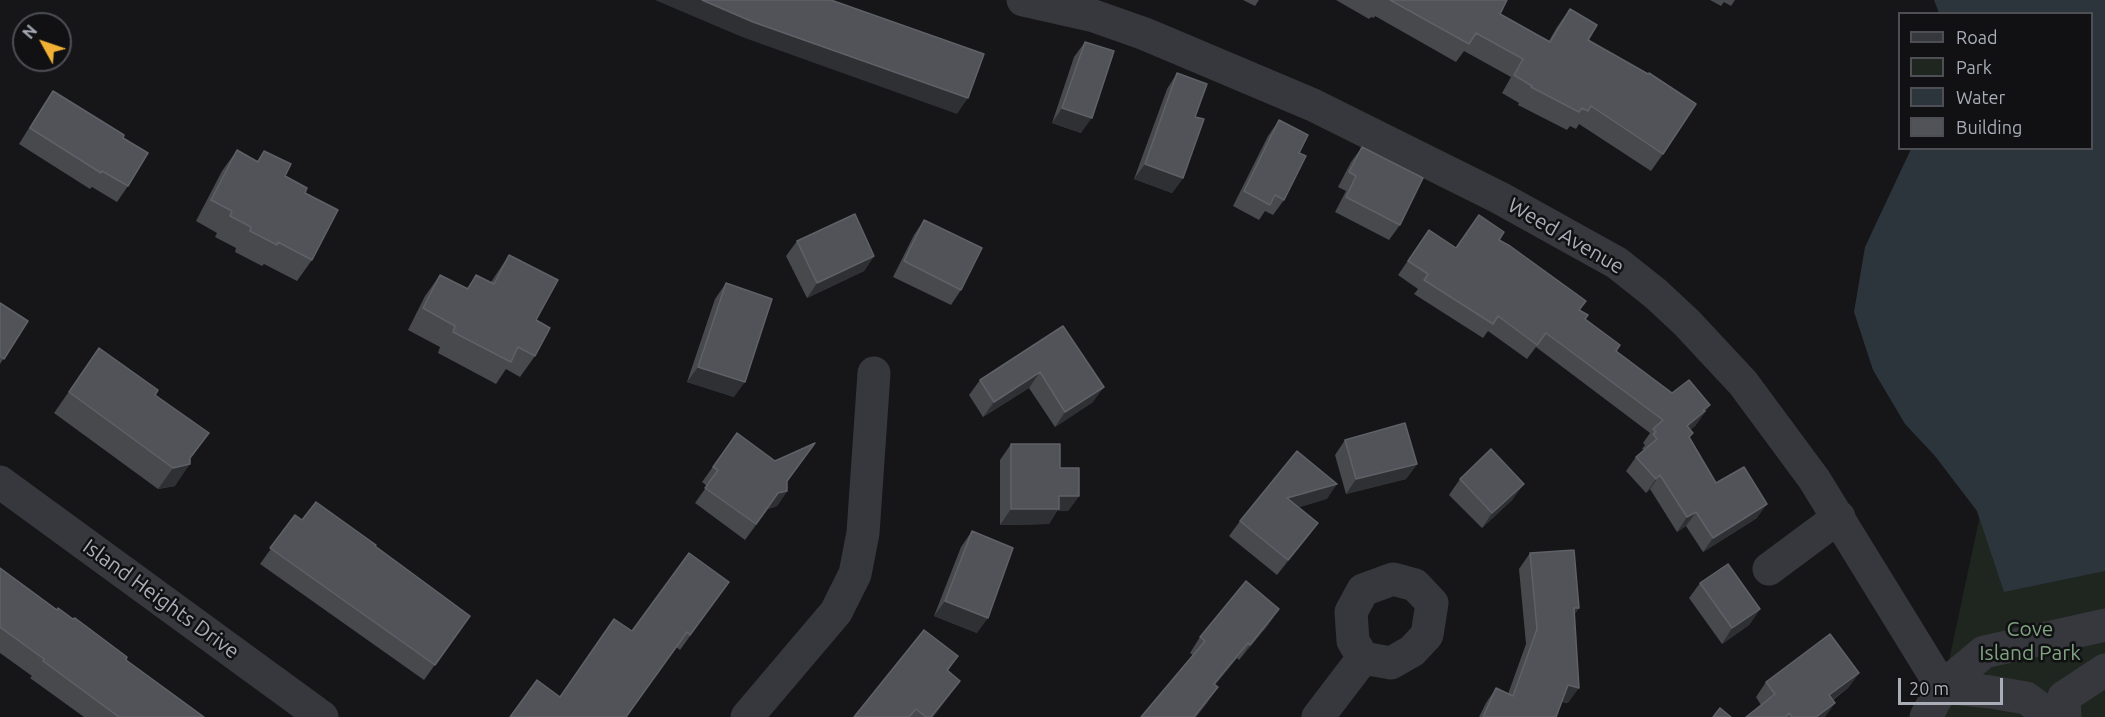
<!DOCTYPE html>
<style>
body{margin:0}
#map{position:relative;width:2105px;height:717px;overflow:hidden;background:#161618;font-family:Ubuntu,sans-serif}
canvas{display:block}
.legend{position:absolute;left:1898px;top:12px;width:195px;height:138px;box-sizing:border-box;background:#111113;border:2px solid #4d4f55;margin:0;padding:8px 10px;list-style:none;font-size:18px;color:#a8adb8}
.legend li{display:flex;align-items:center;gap:12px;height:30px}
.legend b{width:30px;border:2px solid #4d4f55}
.north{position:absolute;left:12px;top:12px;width:60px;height:60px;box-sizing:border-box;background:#111113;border:2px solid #4d4f55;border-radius:50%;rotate:310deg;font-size:16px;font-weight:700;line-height:24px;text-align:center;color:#a8adb8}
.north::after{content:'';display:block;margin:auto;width:21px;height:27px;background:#f2b134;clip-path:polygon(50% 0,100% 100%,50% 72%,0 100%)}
.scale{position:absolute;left:1898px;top:678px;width:105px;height:27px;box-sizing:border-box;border:3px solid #a8adb8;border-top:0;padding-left:8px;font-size:18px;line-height:21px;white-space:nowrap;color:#a8adb8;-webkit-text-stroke:4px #111113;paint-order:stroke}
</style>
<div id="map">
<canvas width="2105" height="717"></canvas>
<ul class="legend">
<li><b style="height:8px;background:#37383d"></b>Road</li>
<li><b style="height:16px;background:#1e261f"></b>Park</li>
<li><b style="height:16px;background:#2c353c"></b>Water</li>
<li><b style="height:16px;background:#525359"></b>Building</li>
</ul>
<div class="north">N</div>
<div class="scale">20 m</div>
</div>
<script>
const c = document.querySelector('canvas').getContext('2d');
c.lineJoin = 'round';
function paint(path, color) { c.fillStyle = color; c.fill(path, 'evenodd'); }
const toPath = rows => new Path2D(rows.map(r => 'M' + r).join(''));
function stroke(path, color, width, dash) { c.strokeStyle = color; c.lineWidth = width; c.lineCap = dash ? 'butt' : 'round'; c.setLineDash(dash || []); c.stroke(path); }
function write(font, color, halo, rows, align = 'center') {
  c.font = font + ' Ubuntu,sans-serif'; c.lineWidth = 5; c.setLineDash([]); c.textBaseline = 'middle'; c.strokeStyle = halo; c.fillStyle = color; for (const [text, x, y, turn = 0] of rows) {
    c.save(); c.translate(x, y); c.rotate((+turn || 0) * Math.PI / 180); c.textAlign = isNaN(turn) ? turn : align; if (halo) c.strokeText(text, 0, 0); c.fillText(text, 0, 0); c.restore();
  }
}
const green = toPath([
 [2105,0,2105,717,1937,717,2058,149,2092,148,2092,14]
]);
const water = toPath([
 [1934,0,2105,0,2105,571,2004,592,1977,511,1935,456,1905,424,1873,370,1854,312,1865,247,1911,149,2092,148,2092,14,1939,13]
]);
const minor = toPath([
 [1023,0,1094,16,1145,34,1313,105,1500,198,1617,263,1656,294,1687,323,1743,383,1814,479,1942,687],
 [0,482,322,717],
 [1769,569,1839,517],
 [1393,579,1415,585,1432,603,1427,635,1412,651,1391,663,1363,658,1353,641,1351,612,1363,590,1393,579],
 [1942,687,1991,692,2026,698,2052,717],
 [747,717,836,612,855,574,863,533,874,373],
 [1318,717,1363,658],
 [1926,717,1942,687,1984,652,2105,625],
 [2065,717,2064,697,2105,670]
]);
const wall = toPath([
 [1243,0,1259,0,1255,6],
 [1336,0,1507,0,1500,14,1549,41,1557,27,1570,9,1588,40,1663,154,1651,171,1579,124,1576,129,1570,126,1567,130,1518,105,1519,103,1502,93,1511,77,1464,51,1456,62,1375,16,1374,18,1371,17,1369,19],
 [1710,0,1735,0,1731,6,1724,2,1721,6],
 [1085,42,1081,133,1052,123,1074,57],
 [1177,73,1195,117,1183,178,1172,193,1134,179,1167,89],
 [53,91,123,138,128,186,117,202,92,187,90,189,19,144,42,107],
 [1279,120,1299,153,1284,200,1273,215,1265,211,1259,220,1233,206,1268,136],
 [1362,147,1400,225,1389,240,1335,212,1346,191,1338,187,1351,162],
 [237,150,257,161,264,151,285,176,305,193,312,260,297,281,264,264,262,266,235,252,236,248,215,237,217,233,196,221,222,171],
 [924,220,961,290,951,305,893,277,914,235],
 [1429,230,1456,248,1499,240,1580,310,1585,319,1616,351,1672,393,1710,405,1695,426,1690,430,1689,438,1716,483,1757,518,1703,552,1686,526,1677,532,1650,489,1646,493,1626,471,1636,457,1644,450,1642,449,1645,445,1643,443,1650,433,1536,347,1527,359,1488,331,1483,338,1414,294,1418,289,1398,275],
 [797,241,874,256,864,271,807,298,786,256],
 [509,255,536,320,535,356,520,377,506,369,496,384,438,353,440,347,408,330,425,296,440,275,467,288,476,275,491,282],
 [726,283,734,397,687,382,715,299],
 [0,303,28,321,0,364],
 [1063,326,1093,402,1055,427,1029,388,983,417,969,395,980,380],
 [99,348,155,395,190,459,175,486,158,489,54,413],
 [737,433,775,461,815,443,787,482,787,491,777,506,768,509,745,540,695,503,707,486,702,482],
 [1345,440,1417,464,1406,479,1346,494,1335,455],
 [1011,444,1060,468,1079,496,1068,511,1057,511,1049,524,1000,525,1000,460],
 [1460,479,1513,499,1482,528,1449,495],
 [1327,499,1299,507,1318,523,1307,538,1277,575,1229,536,1240,521],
 [295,515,302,520,375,546,470,616,424,680,260,564],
 [972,531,977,633,934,616,961,547],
 [1530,553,1579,608,1574,615,1568,703,1562,702,1556,717,1479,717,1486,703,1496,688,1508,694,1526,644,1519,569],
 [0,568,126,660,204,717,84,717,30,678,32,676,0,653],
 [1700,583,1760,609,1749,625,1722,644,1689,598],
 [718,597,680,650,676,647,560,697],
 [1269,624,1239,660,1237,658,1215,685,1207,703,1196,717,1141,717,1193,655,1190,653,1200,637],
 [958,656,948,671,960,681,933,717,854,717],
 [1859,673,1848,688,1833,700,1825,717,1746,717,1761,705,1756,697,1766,682]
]);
const shadedWall = toPath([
 [655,0,702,0,968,98,957,114,742,37],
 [1062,108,1092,118,1081,133,1052,123],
 [1145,164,1183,178,1172,193,1134,179],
 [874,256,864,271,807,298,817,283],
 [698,367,745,382,734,397,687,382],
 [1040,372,1029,388,983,417,994,402],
 [1104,387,1093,402,1055,427,1065,412],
 [1710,405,1695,426,1677,441,1687,426],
 [815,443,779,493,787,491,777,506,768,509,745,540,778,493],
 [190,464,175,486,158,489,173,468],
 [1417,464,1406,479,1346,494,1356,479],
 [1660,475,1650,489,1646,493,1656,479],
 [1337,484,1327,499,1277,514,1287,498],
 [1524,484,1513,499,1482,528,1492,513],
 [1059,496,1079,496,1068,511,1057,511,1049,524,1000,525,1011,509],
 [1767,504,1757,518,1703,552,1713,538],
 [1696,512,1686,526,1677,532,1687,517],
 [1318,523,1307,538,1277,575,1288,560],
 [945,601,988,618,977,633,934,616],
 [1574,608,1579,608,1568,623],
 [1279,609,1269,624,1239,660,1250,645],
 [1760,609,1749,625,1722,644,1732,628],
 [1248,643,1237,658,1203,699,1214,684],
 [1859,673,1848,688,1818,710,1829,695],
 [960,681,933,717,931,717],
 [1568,685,1579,688,1568,703,1557,700],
 [1218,687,1207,703,1196,717,1194,717],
 [1835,703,1825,717,1816,717]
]);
const building = toPath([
 [702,0,831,0,984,54,968,98,753,22,702,0],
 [1390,0,1507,0,1500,14,1550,42,1570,9,1597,25,1588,40,1648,74,1649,73,1696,104,1663,154,1591,106,1588,111,1582,108,1579,112,1531,87,1532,86,1514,75,1523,59,1476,33,1469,44,1390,0],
 [1085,42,1114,51,1092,118,1062,108,1085,42],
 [1177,73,1207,84,1195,117,1204,119,1183,178,1145,164,1177,73],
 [53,91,124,135,123,138,148,153,128,186,102,171,101,173,30,128,53,91],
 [1279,120,1308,135,1299,153,1306,156,1284,200,1275,195,1270,205,1244,191,1279,120],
 [1362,147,1423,178,1400,225,1346,197,1356,176,1349,172,1362,147],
 [237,150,258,162,264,151,291,164,285,176,307,188,305,193,338,210,312,260,278,242,277,245,250,231,251,227,230,216,232,211,211,200,237,150],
 [855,214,874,256,817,283,797,241,855,214],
 [1479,215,1504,232,1499,240,1510,246,1586,301,1579,310,1588,315,1585,319,1620,345,1616,351,1672,393,1689,380,1710,405,1703,410,1705,411,1687,426,1693,433,1689,437,1716,483,1744,467,1767,504,1713,538,1696,512,1687,517,1660,475,1656,479,1636,457,1657,439,1653,434,1656,432,1653,429,1663,420,1546,333,1537,345,1498,316,1493,324,1424,280,1428,274,1408,261,1429,230,1456,248,1479,215],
 [924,220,982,248,961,290,904,261,924,220],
 [509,255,558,280,536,320,550,328,535,356,518,347,511,362,453,332,455,326,423,308,440,275,468,289,476,275,494,284,509,255],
 [726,283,772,299,745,382,698,367,726,283],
 [0,303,28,321,4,359,0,356,0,303],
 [1063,326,1104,387,1065,412,1040,372,994,402,980,380,1063,326],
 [99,348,158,390,155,395,209,433,190,458,190,464,173,468,69,392,99,348],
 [1405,423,1417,464,1356,479,1345,440,1405,423],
 [737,433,775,461,815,443,787,481,787,491,778,493,756,524,705,488,718,470,713,467,737,433],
 [1011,444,1060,444,1060,468,1079,468,1079,496,1059,496,1059,509,1011,509,1011,444],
 [1491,449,1524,484,1492,513,1460,479,1491,449],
 [1297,451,1337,484,1287,498,1318,523,1288,560,1240,521,1297,451],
 [316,502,376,545,375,546,470,616,435,665,270,548,295,515,302,520,316,502],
 [972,531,1013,548,988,618,945,601,972,531],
 [1574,550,1579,608,1574,608,1579,688,1568,685,1556,717,1483,717,1496,688,1513,696,1537,629,1530,553,1574,550],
 [689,553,729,582,690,635,687,632,626,717,510,717,537,680,560,697,614,619,632,631,689,553],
 [1728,564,1760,609,1732,628,1700,583,1728,564],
 [0,568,57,610,58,608,73,619,75,618,127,657,126,660,204,717,119,717,43,661,44,659,0,627,0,568],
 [1246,581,1279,609,1250,645,1248,643,1214,684,1218,687,1194,717,1141,717,1205,641,1200,637,1246,581],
 [924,630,958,656,947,670,960,681,931,717,926,717,916,709,909,717,854,717,924,630],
 [1830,634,1859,673,1829,695,1835,703,1816,717,1792,717,1789,713,1786,717,1746,717,1775,694,1766,682,1830,634],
 [1720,708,1731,717,1713,717,1720,708]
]);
const streetNames = [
 ["Weed Avenue",1566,236,30],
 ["Island Heights Drive",161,599,36]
];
const parkNames = [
 ["Cove",2030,629],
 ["Island Park",2030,653]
];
paint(green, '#1e261f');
paint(water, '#2c353c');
stroke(minor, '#37383d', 33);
paint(wall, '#47494d');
paint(shadedWall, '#2f3033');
paint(building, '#525359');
stroke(building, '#5f6168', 1.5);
write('21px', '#a8adb8', '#111113', streetNames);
write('21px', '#7fa381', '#111113', parkNames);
</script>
